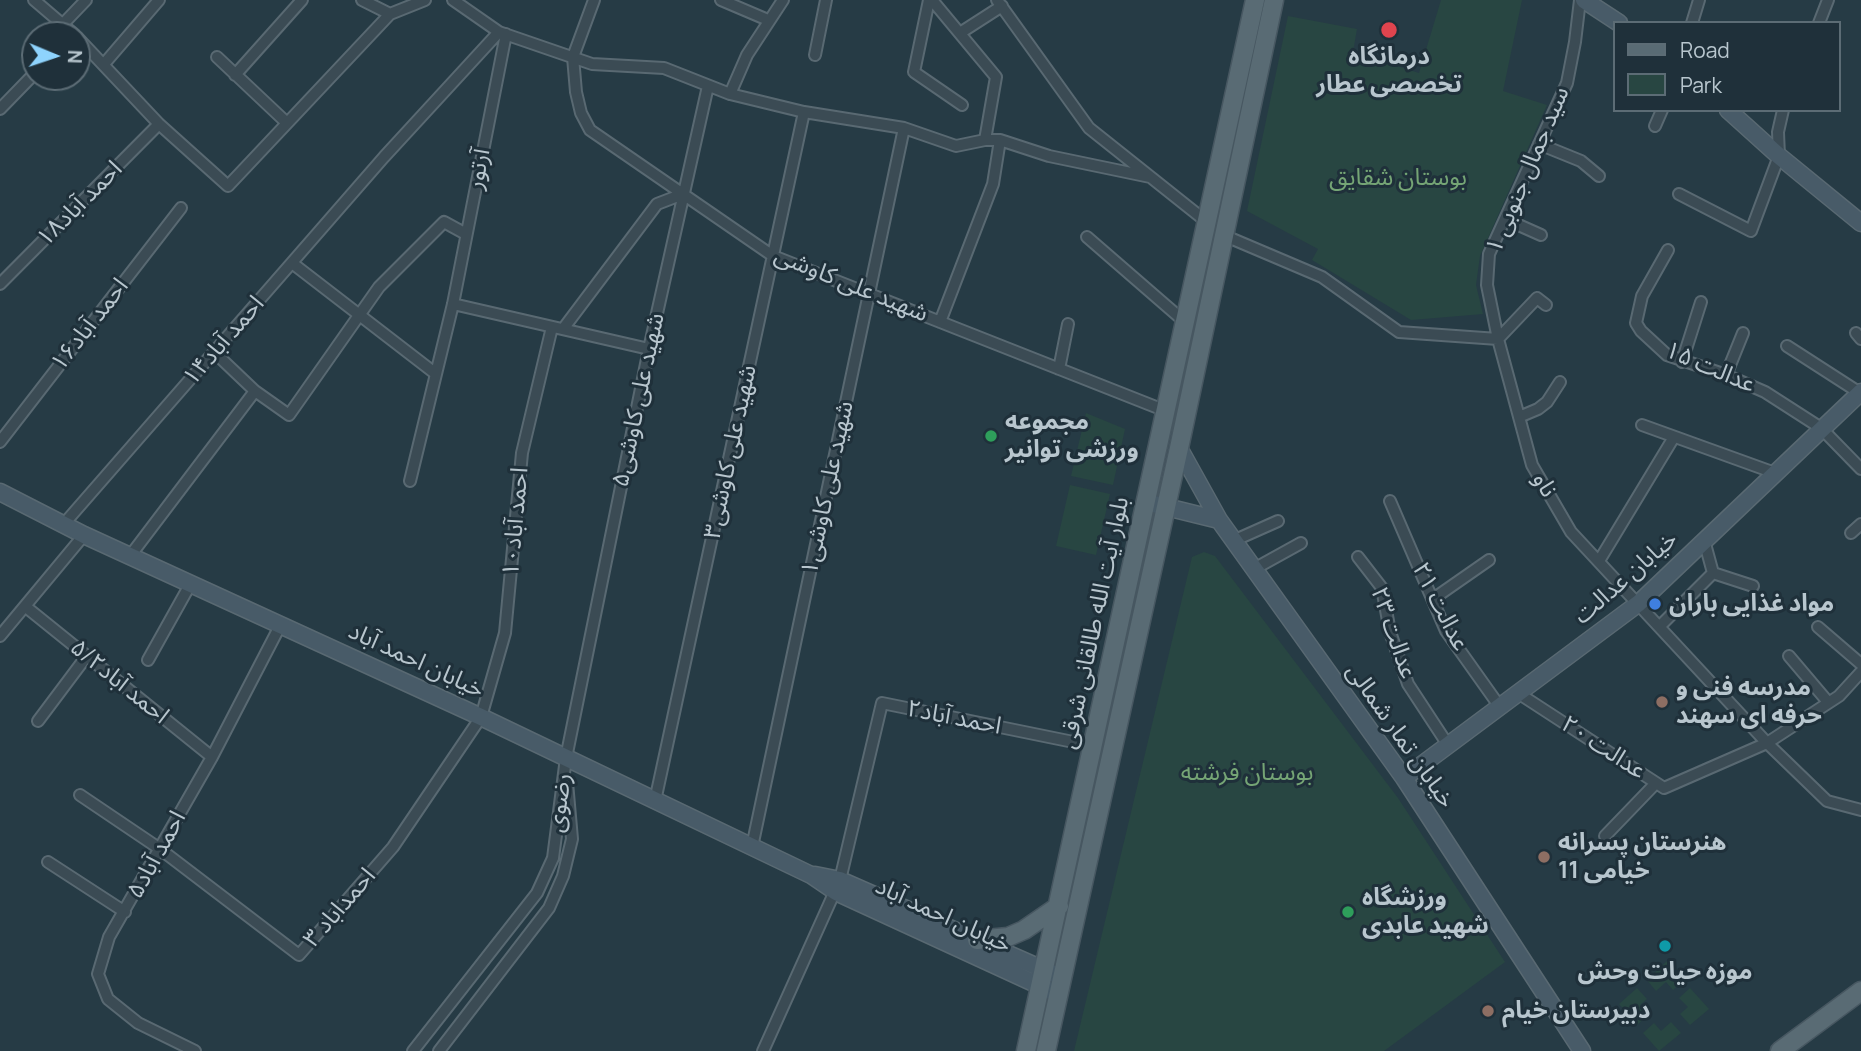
<!DOCTYPE html>
<meta charset="utf-8">
<style>
body{margin:0}
#map{position:relative;width:1861px;height:1051px;overflow:hidden;background:#263b45;font-family:Manrope,sans-serif}
canvas{display:block}
.legend{position:absolute;left:1613px;top:21px;width:228px;height:91px;box-sizing:border-box;background:#1f303a;border:2px solid #5c6c75;margin:0;padding:9px 12px;list-style:none;font-size:21px;color:#b8c6ce}
.legend li{display:flex;align-items:center;gap:14px;height:35px}
.legend b{width:35px;border:2px solid #5c6c75}
.north{position:absolute;left:21px;top:21px;width:70px;height:70px;box-sizing:border-box;background:#1f303a;border:2px solid #5c6c75;border-radius:50%;rotate:92deg;font-size:19px;font-weight:700;line-height:28px;text-align:center;color:#b8c6ce}
.north::after{content:'';display:block;margin:auto;width:24px;height:32px;background:#8ed3fd;clip-path:polygon(50% 0,100% 100%,50% 72%,0 100%)}
</style>
<div id="map">
<canvas width="1861" height="1051"></canvas>
<ul class="legend">
<li><b style="height:9px;background:#596b74"></b>Road</li>
<li><b style="height:19px;background:#284642"></b>Park</li>
</ul>
<div class="north">N</div>
</div>
<script>
const c = document.querySelector('canvas').getContext('2d');
c.lineJoin = 'round';
function paint(path, color) { c.fillStyle = color; c.fill(path, 'evenodd'); }
const toPath = rows => new Path2D(rows.map(r => 'M' + r).join(''));
function stroke(path, color, width, dash) { c.strokeStyle = color; c.lineWidth = width; c.lineCap = dash ? 'butt' : 'round'; c.setLineDash(dash || []); c.stroke(path); }
function write(font, color, halo, rows, align = 'center') {
  c.font = font + ' Manrope,"Noto Sans Arabic",sans-serif'; c.lineWidth = 6; c.setLineDash([]); c.textBaseline = 'middle'; c.strokeStyle = halo; c.fillStyle = color; for (const [text, x, y, turn = 0] of rows) {
    c.save(); c.translate(x, y); c.rotate((+turn || 0) * Math.PI / 180); c.textAlign = isNaN(turn) ? turn : align; if (halo) c.strokeText(text, 0, 0); c.fillText(text, 0, 0); c.restore();
  }
}
const green = toPath([
 [1441,0,1522,0,1503,91,1547,105,1480,256,1476,285,1483,314,1411,320,1312,260,1318,249,1247,211,1288,16,1357,29,1353,52,1419,73],
 [1086,413,1125,429,1113,485,1071,476],
 [1070,485,1110,494,1096,555,1056,546],
 [1204,552,1215,556,1398,798,1505,962,1384,1051,1074,1051,1192,557],
 [1667,961,1684,980,1673,990,1666,982,1656,991,1647,980],
 [1637,988,1647,999,1640,1005,1648,1015,1637,1025,1619,1004],
 [1690,988,1709,1009,1690,1025,1680,1014,1688,1007,1679,998],
 [1671,1022,1681,1033,1659,1051,1643,1033,1654,1023,1661,1031]
]);
const street = toPath([
 [34,0,75,35],
 [362,0,390,14],
 [453,0,499,32,592,64,664,68,730,94,804,112,904,128,956,146,985,140,1000,140,1049,156,1150,177],
 [594,0,573,57,576,92,581,113,590,130,773,256,1166,411],
 [721,0,768,20],
 [929,0,914,72,962,105],
 [932,0,996,77,985,140],
 [997,0,1089,128,1207,222],
 [1580,0,1575,42,1567,83,1489,254,1487,285,1498,339,1532,465,1571,532,1767,743,1827,801,1861,810],
 [64,23,86,0],
 [1692,23,1699,0],
 [1819,23,1828,0],
 [960,33,1002,6],
 [77,37,159,124,228,186,390,14,425,0],
 [815,55,826,0],
 [217,57,287,123],
 [104,64,159,0],
 [235,75,302,0],
 [730,94,747,55,783,0],
 [0,109,35,73],
 [1655,126,1662,110],
 [1539,144,1581,161,1599,176],
 [1679,194,1751,231,1779,156,1778,132,1783,110],
 [1505,219,1541,235],
 [1223,235,1322,277,1399,332,1498,339],
 [1087,237,1185,322],
 [1668,250,1642,296,1636,323,1641,331,1667,355,1726,375,1765,392,1821,428,1861,469],
 [292,263,436,374],
 [0,284,159,124],
 [453,304,649,349],
 [940,322,993,184,1000,140],
 [563,329,657,204,683,194],
 [1856,333,1861,339],
 [1498,339,1537,298,1546,305],
 [1787,346,1860,393],
 [214,352,255,391,289,415,379,287,444,222,466,234],
 [1682,362,1701,302],
 [1059,369,1068,324],
 [1726,375,1743,333],
 [1519,417,1538,409,1547,402,1560,382],
 [1642,425,1775,473],
 [0,442,181,208],
 [410,481,453,304,506,34],
 [1390,501,1446,631,1500,707],
 [63,525,384,157,499,32],
 [1851,533,1861,524],
 [1233,541,1278,521],
 [130,556,255,391],
 [1358,557,1382,588,1390,632,1408,684,1448,745],
 [1599,561,1674,437],
 [1254,569,1301,543],
 [1713,573,1753,586],
 [1433,599,1489,560],
 [26,607,212,757],
 [1660,626,1713,573,1704,540],
 [1818,627,1861,664],
 [0,636,84,535],
 [1789,656,1828,702],
 [148,660,191,583],
 [1518,693,1664,788,1767,743,1839,696,1861,672],
 [38,721,86,657],
 [80,795,160,849,299,955,393,847,481,717,505,633,522,453,552,327],
 [655,801,804,112],
 [1605,836,1656,783],
 [752,847,904,128],
 [48,862,125,912],
 [195,1051,138,1023,108,999,98,974,109,937,212,757,281,624],
 [413,1051,537,893,553,858,566,758,649,349,708,86],
 [439,1051,549,908,563,876,572,839,567,782],
 [763,1051,840,880,882,703,1093,746]
]);
const secondary = toPath([
 [1584,0,1619,23],
 [1728,110,1779,156,1861,223],
 [1179,448,1219,520,1404,778,1582,1051],
 [0,492,84,535,481,717,811,875,836,892,1049,990],
 [1146,502,1219,520],
 [1404,778,1639,603,1861,392],
 [815,875,840,880,1056,975]
]);
const primary = toPath([
 [977,940,1008,937,1024,930,1059,906],
 [1026,1051,1255,0],
 [1046,1051,1179,448,1274,0],
 [1780,1051,1861,991]
]);
const markers = [
 [1389,30,9,"#e0444e"],
 [991,436,7,"#2e9e5b"],
 [1655,604,7,"#3f7fe0"],
 [1662,702,7,"#8d6e63"],
 [1544,857,7,"#8d6e63"],
 [1348,912,7,"#2e9e5b"],
 [1665,946,7,"#0f9aa8"],
 [1488,1011,7,"#8d6e63"]
];
const poiNames = [
 ["درمانگاه",1389,57,"center"],
 ["تخصصی عطار",1389,85,"center"],
 ["مجموعه",1005,422],
 ["ورزشی توانیر",1005,450],
 ["مواد غذایی باران",1669,604],
 ["مدرسه فنی و",1676,688],
 ["حرفه ای سهند",1676,716],
 ["هنرستان پسرانه",1558,843],
 ["خیامی 11",1558,871],
 ["ورزشگاه",1362,898],
 ["شهید عابدی",1362,926],
 ["موزه حیات وحش",1665,972,"center"],
 ["دبیرستان خیام",1502,1011]
];
const streetNames = [
 ["آرتور",479,169,-79],
 ["سید جمال جنوبی ۱",1528,170,-67],
 ["احمد آباد۱۸",80,204,-45],
 ["شهید علی کاوشی",851,285,22],
 ["احمد آباد۱۶",90,325,-52],
 ["احمد آباد۱۴",224,341,-49],
 ["عدالت ۱۵",1710,368,23],
 ["شهید علی کاوشی۵",639,400,-78],
 ["شهید علی کاوشی۳",731,452,-78],
 ["ناو",1544,485,60],
 ["شهید علی کاوشی۱",828,488,-78],
 ["احمد آباد۱۰",516,522,-85],
 ["خیابان عدالت",1626,578,-41],
 ["عدالت ۲۱",1440,607,63],
 ["بلوار آیت الله طالقانی شرقی",1095,623,-78],
 ["عدالت ۲۳",1393,633,71],
 ["خیابان احمد آباد",416,661,25],
 ["احمد آباد۵/۲",119,682,39],
 ["احمد آباد۲",954,718,11],
 ["خیابان تمار شمالی",1400,736,55],
 ["عدالت ۲۰",1603,748,33],
 ["رضوی",560,803,-83],
 ["احمد آباد۵",157,855,-61],
 ["احمداباد ۳",340,908,-49],
 ["خیابان احمد آباد",943,916,25]
];
const parkNames = [
 ["بوستان شقایق",1398,178],
 ["بوستان فرشته",1247,773]
];
paint(green, '#284642');
stroke(street, '#596972', 14);
stroke(secondary, '#596972', 19);
stroke(primary, '#475761', 21);
stroke(street, '#3b4b54', 10);
stroke(secondary, '#485b68', 16);
stroke(primary, '#596b74', 18);
for (const [x, y, r, color] of markers) { const dot = new Path2D(); dot.arc(x, y, r, 0, 2 * Math.PI); c.fillStyle = color; c.fill(dot); stroke(dot, '#1f303a', 2.5); }
write('bold 24px', '#b8c6ce', '#1f303a', poiNames, 'left');
write('24px', '#b8c6ce', '#1f303a', streetNames);
write('24px', '#75a575', '#1f303a', parkNames);
</script>
